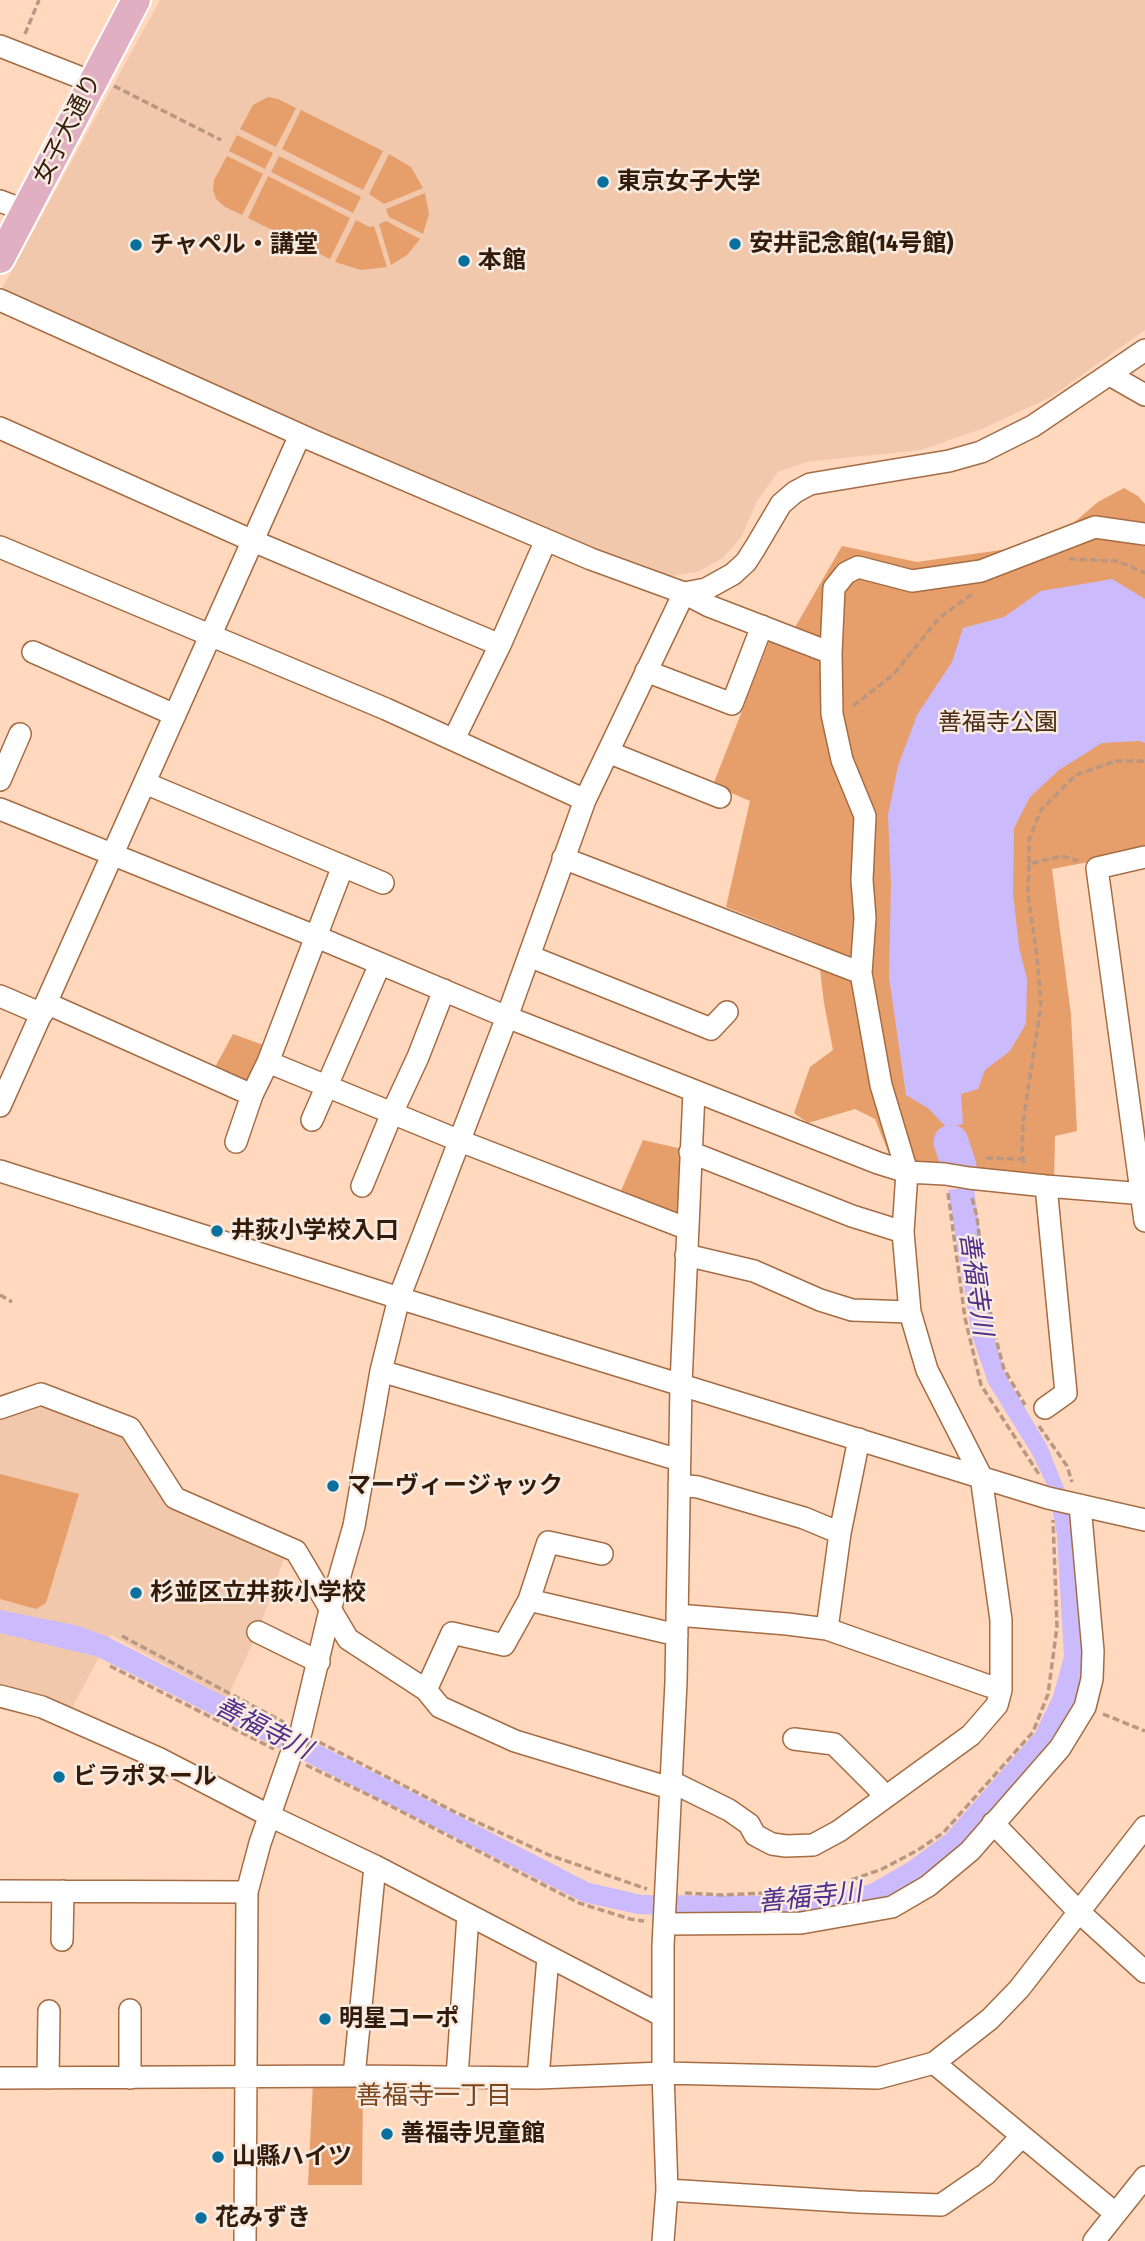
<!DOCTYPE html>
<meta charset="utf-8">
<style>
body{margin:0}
canvas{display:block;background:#ffd8be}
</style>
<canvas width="1145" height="2241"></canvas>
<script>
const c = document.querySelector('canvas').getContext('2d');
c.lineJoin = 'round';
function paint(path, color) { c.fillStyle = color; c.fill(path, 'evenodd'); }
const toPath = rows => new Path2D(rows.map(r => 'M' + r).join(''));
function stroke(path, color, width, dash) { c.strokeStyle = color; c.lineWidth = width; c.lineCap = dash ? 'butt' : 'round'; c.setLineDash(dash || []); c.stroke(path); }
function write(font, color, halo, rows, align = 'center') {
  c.font = font + ' "Fira Sans Condensed","Noto Sans JP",sans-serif'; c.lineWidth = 5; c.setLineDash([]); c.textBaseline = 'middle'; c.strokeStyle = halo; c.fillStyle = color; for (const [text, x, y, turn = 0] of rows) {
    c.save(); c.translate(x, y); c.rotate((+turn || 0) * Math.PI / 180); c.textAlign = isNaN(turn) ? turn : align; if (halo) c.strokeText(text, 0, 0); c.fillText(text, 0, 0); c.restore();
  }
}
const built = toPath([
 [160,0,1145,0,1145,330,1051,397,984,428,921,450,806,462,778,472,757,501,742,536,723,558,697,572,671,576,627,563,406,471,1,290],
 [41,1403,125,1434,170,1505,286,1553,258,1632,227,1698,111,1635,72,1708,33,1695,0,1688,0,1417]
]);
const green = toPath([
 [268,97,278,99,296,108,276,147,240,129,253,105],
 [301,110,383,151,363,190,282,149],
 [237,135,273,153,265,169,229,151],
 [389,154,411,167,423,188,384,204,369,194],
 [227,156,263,174,242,215,225,207,216,199,213,190,214,180],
 [279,156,361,197,353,213,271,172],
 [268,176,350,218,330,259,248,218],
 [425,193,429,214,423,234,389,217,386,209],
 [356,220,369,227,374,226,387,267,361,270,335,262],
 [386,221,420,239,407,255,391,265,379,224],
 [1124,488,1138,496,1145,504,1145,851,1052,869,1071,1015,1077,1131,1055,1136,1054,1183,928,1167,889,1154,875,1119,855,1109,808,1123,794,1113,810,1067,833,1050,824,1003,817,943,726,907,750,801,713,785,769,642,787,641,842,546,917,562,1050,543,1098,502],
 [233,1034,269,1047,249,1087,213,1071],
 [643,1140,682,1149,680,1218,620,1193],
 [0,1474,79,1494,46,1603,36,1609,0,1599],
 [313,2083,363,2085,362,2185,308,2185]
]);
const water = toPath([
 [1112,579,1145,599,1145,743,1139,741,1102,743,1059,770,1030,797,1014,828,1013,893,1019,947,1027,979,1026,1024,1010,1051,985,1070,978,1089,961,1094,963,1124,953,1126,954,1141,947,1143,946,1127,928,1108,906,1095,889,977,891,884,888,815,898,766,917,715,952,662,963,628,1004,617,1041,591],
 [963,1188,974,1188,993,1333,1006,1376,1047,1445,1078,1523,1086,1654,1075,1704,1055,1744,957,1854,884,1905,805,1920,637,1914,583,1902,98,1657,0,1633,0,1610,79,1626,108,1637,590,1883,642,1895,800,1896,838,1892,870,1884,908,1862,946,1834,1035,1733,1053,1696,1064,1656,1057,1535,1048,1487,1032,1454,988,1383,972,1336,948,1190]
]);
const river = toPath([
 [951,1142,959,1166]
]);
const path = toPath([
 [25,34,39,0],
 [114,86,221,140],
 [1069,559,1118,561,1145,573],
 [853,706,893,675,939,618,974,593],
 [1029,863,1029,840,1041,810,1076,775,1116,761,1145,761],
 [986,1158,1023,1159],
 [1024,1163,1022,1152,1023,1122,1041,1005,1037,957,1028,894,1029,864,1062,856,1078,861],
 [948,1193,965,1318,981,1385,1040,1476],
 [972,1198,977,1217,985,1287,996,1339,1004,1369,1025,1405],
 [0,1295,12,1302],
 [1039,1426,1067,1466,1072,1482],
 [122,1636,285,1723],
 [110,1666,274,1749],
 [1103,1714,1145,1731],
 [319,1742,457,1813,549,1855,647,1889],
 [306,1765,379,1800,579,1903,630,1919,644,1921],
 [685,1893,723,1895,810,1891,837,1885,882,1869,918,1850,943,1833,1033,1732,1048,1694,1057,1627,1053,1520]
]);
const minor = toPath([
 [0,46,92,82],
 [0,201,26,211],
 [0,300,314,441,591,559,684,593,706,589,733,574,746,562,755,548,781,504,795,492,810,484,949,461,981,452,1033,426,1145,350],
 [1110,375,1145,395],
 [0,428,253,541,500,645],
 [0,547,386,709,585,800],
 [33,652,175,715],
 [831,653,834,588,846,573,858,567,912,581,981,571,1095,527,1145,534],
 [646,671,732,704,762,626],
 [454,739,500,645,546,540],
 [608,752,720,797],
 [0,780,20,734],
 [145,783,383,883],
 [0,809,317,937,507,1017,878,1163,907,1172,945,1174,969,1178,1046,1186,1145,1194],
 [1145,857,1097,868,1145,1221],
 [563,858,861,973],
 [529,956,711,1029,727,1012],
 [0,996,42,1014],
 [46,1003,252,1095],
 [268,1062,460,1141,688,1229],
 [0,1106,300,435],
 [312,1120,380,964],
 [236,1142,252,1095,268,1062,343,866],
 [690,1152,852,1216,903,1232],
 [0,1171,399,1298,1048,1498,1145,1520],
 [362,1186,392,1113,418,1057,444,990],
 [686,1255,754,1271,820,1300,852,1310,910,1312],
 [381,1371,679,1460],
 [0,1408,41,1394,130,1428,175,1498,296,1551,348,1639,426,1690,440,1707,515,1741,670,1788],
 [1045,1408,1066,1393,1046,1186],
 [679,1485,698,1487,804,1518,840,1533],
 [529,1600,548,1542,602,1554],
 [677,1615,787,1624,827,1629,989,1686],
 [827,1629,840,1533,859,1439],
 [258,1632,319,1662],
 [426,1690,452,1633,504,1645,529,1600,677,1635],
 [0,1696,42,1707,158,1758,270,1816,375,1866,663,2016],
 [794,1739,834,1744,878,1788,883,1799],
 [993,1823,1079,1912,1145,1972],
 [0,1891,247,1892,260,1843,290,1757,301,1732,330,1610,354,1526,381,1371,399,1298,507,1017,585,800,684,593,709,606,831,653,832,714,842,760,865,816,862,880,865,918,861,973,881,1085,907,1172,903,1232,910,1312,927,1370,981,1476,1001,1620,1001,1690,997,1705,971,1735,839,1831,813,1845,786,1846,772,1844,755,1835,749,1824,729,1810,670,1781],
 [665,1924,801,1923,892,1907,928,1886,970,1851,1060,1748,1085,1707,1092,1679,1093,1651,1080,1505],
 [62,1940,63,1891],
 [130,2010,130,2078],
 [934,2063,1115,2213],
 [354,2076,375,1866],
 [457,2077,468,1915],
 [0,2078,354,2076,538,2078,663,2073,878,2078,934,2063,990,2019,1019,1989,1145,1827],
 [48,2078,49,2011],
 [538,2078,548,1957],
 [667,2190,857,2202,941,2205,986,2174,1021,2137],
 [245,2241,247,1892],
 [663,2241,667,2190,663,2073,663,1946,676,1682,681,1384,694,1092],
 [1094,2241,1145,2177]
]);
const major = toPath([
 [0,259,136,0]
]);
const markers = [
 [603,182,7,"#08709d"],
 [735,244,7,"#08709d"],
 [136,245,7,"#08709d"],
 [464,261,7,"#08709d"],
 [217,1231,7,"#08709d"],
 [333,1486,7,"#08709d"],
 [136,1593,7,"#08709d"],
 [59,1777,7,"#08709d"],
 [325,2019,7,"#08709d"],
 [387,2134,7,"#08709d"],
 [218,2157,7,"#08709d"],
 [201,2218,7,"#08709d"]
];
const streetNames = [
 ["女子大通り",68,129,-63]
];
const poiNames = [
 ["東京女子大学",617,182],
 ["安井記念館(14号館)",749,244],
 ["チャペル・講堂",150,245],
 ["本館",478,261],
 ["井荻小学校入口",231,1231],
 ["マーヴィージャック",347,1486],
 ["杉並区立井荻小学校",150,1593],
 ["ビラポヌール",73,1777],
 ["明星コーポ",339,2019],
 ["善福寺児童館",401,2134],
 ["山縣ハイツ",232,2157],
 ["花みずき",215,2218]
];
const parkNames = [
 ["善福寺公園",998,723]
];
const waterNames = [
 ["善福寺川",975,1284,82],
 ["善福寺川",263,1729,27],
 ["善福寺川",810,1898,-6]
];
const neighbourhoodNames = [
 ["善福寺一丁目",434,2097]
];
paint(built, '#f2c8ac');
paint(green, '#e69e6b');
paint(water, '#cbbbfd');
stroke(river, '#cbbbfd', 35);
stroke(minor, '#a56c43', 24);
stroke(major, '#fff', 32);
stroke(path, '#b99780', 3.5, [7, 3.5]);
stroke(minor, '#fff', 21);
stroke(major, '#e0b0c2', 28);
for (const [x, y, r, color] of markers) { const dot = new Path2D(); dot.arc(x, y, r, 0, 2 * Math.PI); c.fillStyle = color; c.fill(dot); stroke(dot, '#f8ebe2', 2.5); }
write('24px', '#331b0a', '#f8ebe2', streetNames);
write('bold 24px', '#331b0a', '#f8ebe2', poiNames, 'left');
write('24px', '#4a2b13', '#f8ebe2', parkNames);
write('italic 26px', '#502e8a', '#f8ebe2', waterNames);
write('26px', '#7c461c', '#f8ebe2', neighbourhoodNames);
</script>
